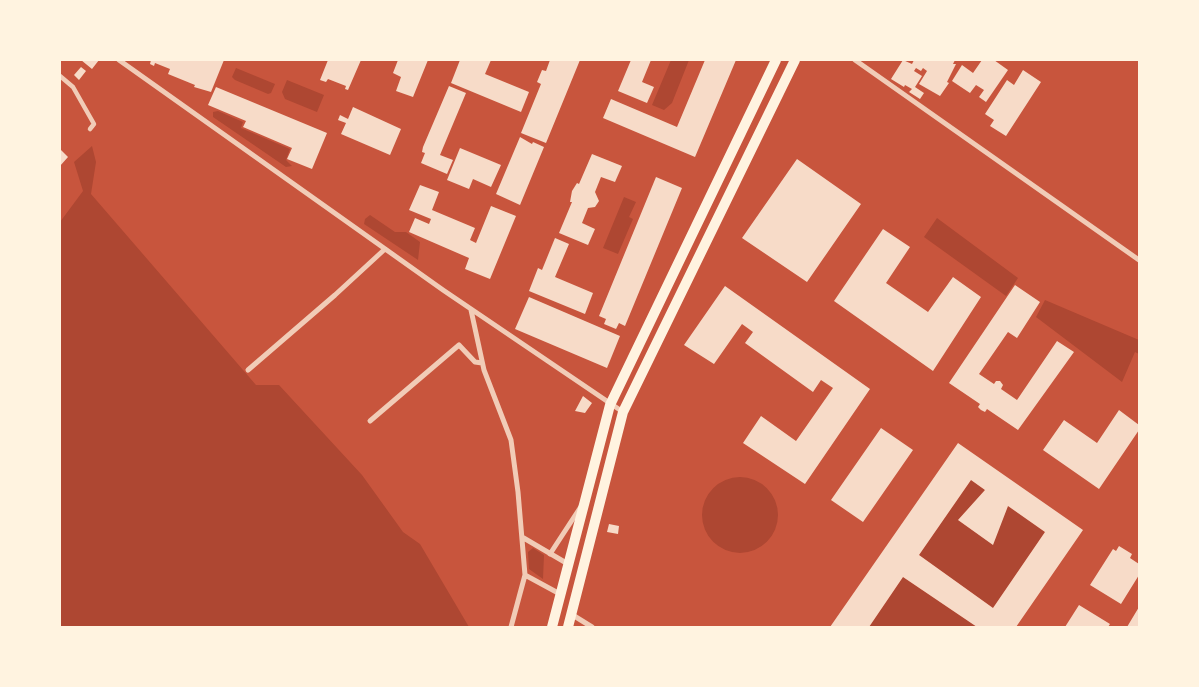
<!DOCTYPE html>
<style>
body{margin:0}
#map{position:relative;width:1199px;height:687px;overflow:hidden;background:#c8553d;font-family:Quicksand,sans-serif}
canvas{display:block}
.frame{position:absolute;inset:0;border:61px solid #fff3e0;pointer-events:none}
</style>
<div id="map">
<canvas width="1199" height="687"></canvas>
<div class="frame"></div>
</div>
<script>
const c = document.querySelector('canvas').getContext('2d');
c.lineJoin = 'round';
function paint(path, color) { c.fillStyle = color; c.fill(path, 'evenodd'); }
const toPath = rows => new Path2D(rows.map(r => 'M' + r).join(''));
function stroke(path, color, width, dash) { c.strokeStyle = color; c.lineWidth = width; c.lineCap = dash ? 'butt' : 'round'; c.setLineDash(dash || []); c.stroke(path); }
const green = toPath([
 [671,60,689,60,672,103,664,110,652,105],
 [236,68,275,84,271,93,268,94,235,80,232,77],
 [287,80,324,95,317,112,285,99,282,92],
 [218,111,243,122,241,128,290,149,286,160,292,166,286,167,213,117,213,112],
 [92,146,96,162,91,194,256,385,279,385,362,475,403,532,420,544,469,627,60,627,60,222,83,191,74,162],
 [624,197,636,202,629,217,633,219,618,254,603,248],
 [370,215,395,232,406,232,420,242,418,260,364,224,365,219],
 [937,218,1018,278,1006,296,924,237],
 [1045,300,1139,340,1139,354,1135,352,1122,382,1036,317],
 '702 515a38 38 0 1 1 76 0a38 38 0 1 1-76 0Z',
 [971,480,985,490,958,520,992,544,1008,506,1045,532,993,608,919,555],
 [533,548,544,555,543,579,529,569,528,552],
 [903,577,977,627,869,627]
]);
const building = toPath([
 [81,60,99,60,92,69],
 [151,60,224,60,211,92,194,87,195,85,168,74,170,69,155,63,154,66,150,64],
 [328,60,361,60,348,90,345,89,346,86,328,79,326,82,320,80],
 [398,60,428,60,413,97,396,91,401,77,393,73],
 [460,60,491,60,485,74,529,92,521,112,451,83],
 [550,60,580,60,546,143,521,133,541,84,537,82,542,70,546,71],
 [631,60,651,60,642,82,654,87,647,103,618,91],
 [705,60,736,60,695,157,603,118,611,99,677,127],
 [903,60,912,64,914,60,955,60,953,64,956,64,947,82,949,83,940,96,919,84,927,71,923,68,921,71,916,68,914,71,922,76,915,87,924,93,920,99,909,92,912,89,905,85,904,87,891,79],
 [982,60,994,60,1008,70,986,102,979,97,984,90,976,85,970,93,952,81,962,65,973,73],
 [81,67,86,71,79,80,74,75],
 [1023,70,1041,82,1006,136,990,126,994,120,985,114,1007,80,1014,85],
 [449,86,466,93,440,155,453,160,447,174,421,163,425,153,422,152,423,147],
 [216,87,327,133,312,169,287,159,292,148,243,127,246,121,208,105],
 [353,107,401,129,390,155,341,134,346,123,338,120,340,115,348,119],
 [520,137,532,144,533,142,544,147,520,205,496,194],
 [460,148,501,165,491,187,473,179,469,189,447,180],
 [60,149,68,157,60,166],
 [592,154,622,166,615,182,601,177,595,192,599,201,595,207,588,208,582,223,595,229,588,245,559,233,572,202,570,202,572,191,577,183,579,184],
 [797,159,861,204,807,282,742,238],
 [656,177,682,188,625,326,619,323,616,329,604,324,606,319,599,316],
 [420,185,439,192,432,210,475,228,470,240,476,243,491,206,516,216,490,279,465,269,469,258,409,232,415,218,429,224,431,219,409,210],
 [883,229,910,247,886,283,928,312,953,277,981,297,933,371,834,301],
 [555,238,569,244,555,277,593,293,585,314,529,291,538,268,542,270],
 [1015,285,1040,302,1017,338,1008,332,979,374,994,384,996,381,1000,381,1003,385,1001,389,1017,400,1057,341,1074,352,1018,430,987,409,985,412,981,410,978,407,980,404,949,383],
 [725,286,870,389,805,484,743,443,761,416,796,441,833,388,821,380,813,392,745,343,753,332,742,324,714,364,684,345],
 [529,297,620,336,607,368,515,329],
 [583,396,592,403,585,413,575,411],
 [1119,410,1139,425,1139,430,1099,489,1043,450,1064,420,1097,443],
 [881,428,913,450,863,522,831,500],
 [958,443,1083,530,1016,627,977,627,903,577,869,627,830,627],
 [971,480,985,490,958,520,993,545,1008,506,1045,532,993,608,919,555],
 [609,524,619,526,618,534,607,532],
 [1119,546,1132,554,1130,558,1139,564,1139,575,1121,604,1090,585,1113,549,1116,551],
 [1079,605,1110,624,1108,627,1065,627],
 [1139,607,1139,627,1127,627]
]);
const pedestrian = toPath([
 [60,76,73,87,94,124,90,129]
]);
const minor = toPath([
 [119,60,443,290,623,412],
 [855,60,1139,260],
 [471,310,484,370,511,440,518,492,525,575,511,627],
 [248,370,335,295,385,249],
 [370,421,459,345,475,362,482,363],
 [522,537,568,564],
 [550,554,580,508],
 [525,575,560,594],
 [571,614,592,627]
]);
const secondary = toPath([
 [552,627,610,405,776,60],
 [568,627,623,412,795,60]
]);
paint(green, '#ae4732');
paint(building, '#f7dbc8');
stroke(pedestrian, '#f1ccb7', 4.5);
stroke(minor, '#f1ccb7', 5);
stroke(secondary, '#fff3e0', 10);
</script>
